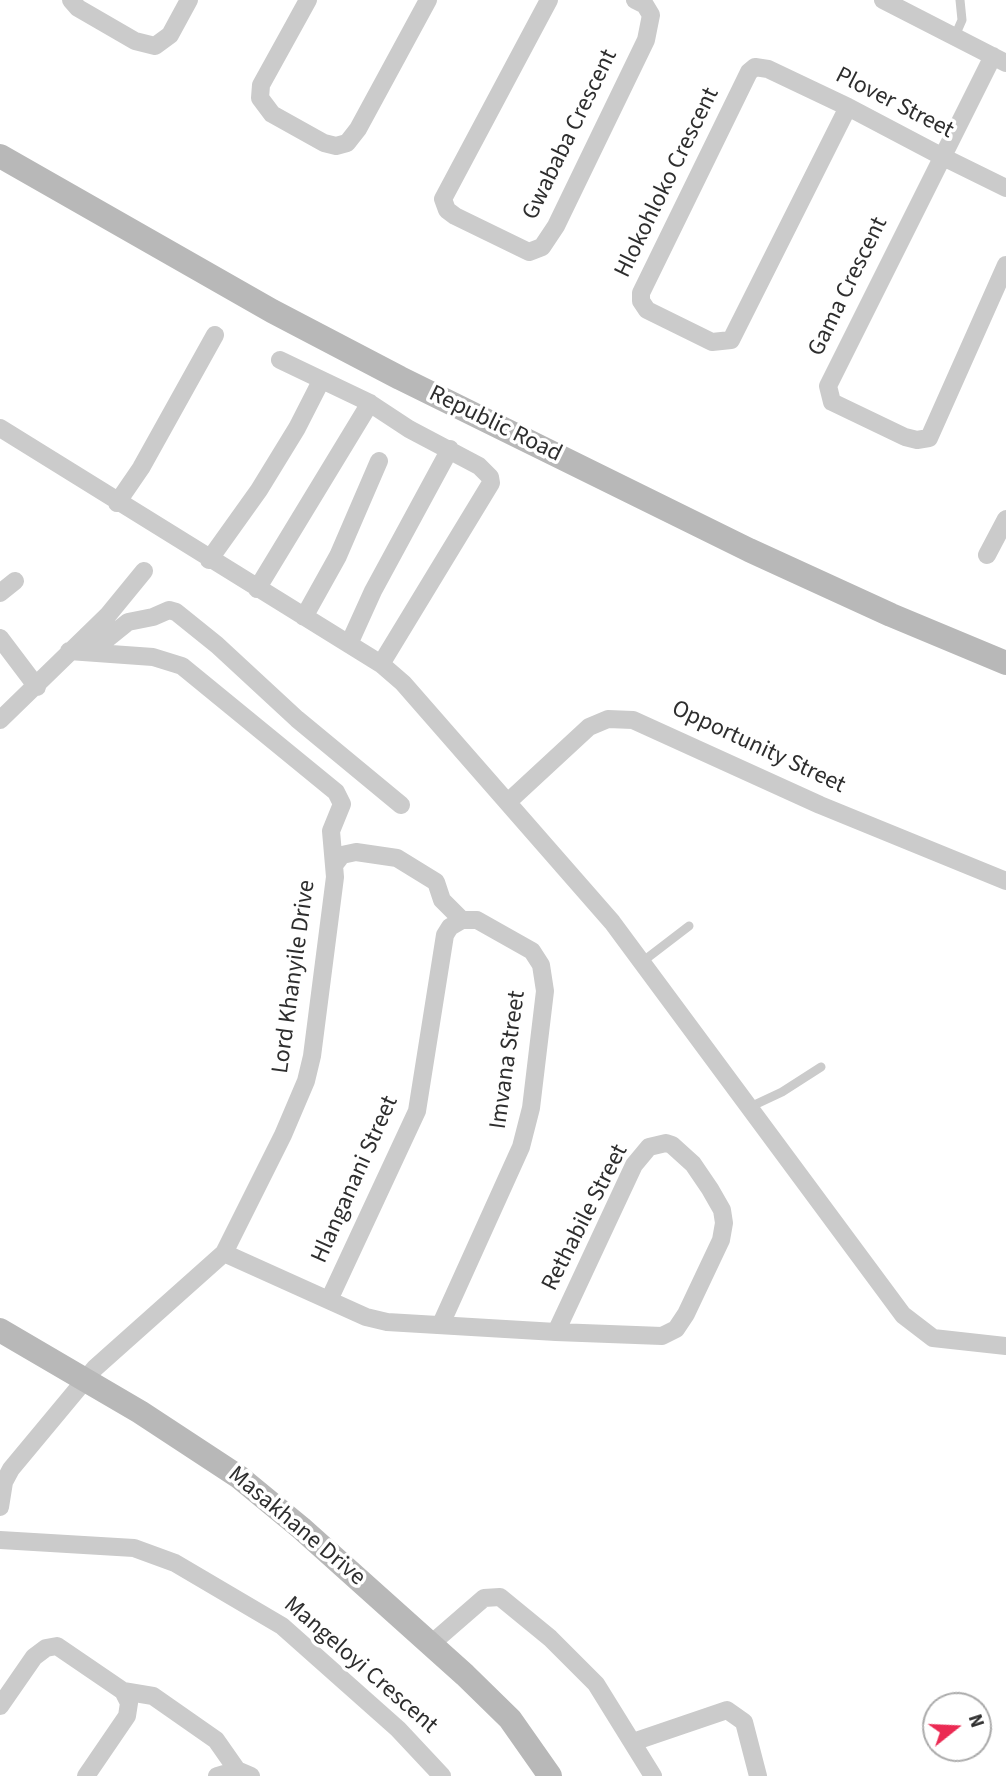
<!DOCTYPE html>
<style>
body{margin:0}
#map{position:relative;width:1006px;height:1776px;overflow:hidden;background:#fff;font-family:"Source Sans 3",sans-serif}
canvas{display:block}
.north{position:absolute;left:922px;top:1692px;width:70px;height:70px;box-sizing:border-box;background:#fff;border:2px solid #ababab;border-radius:50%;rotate:72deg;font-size:19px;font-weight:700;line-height:28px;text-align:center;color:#2e2e2e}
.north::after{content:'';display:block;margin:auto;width:24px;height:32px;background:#eb2a53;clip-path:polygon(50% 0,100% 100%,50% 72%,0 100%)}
</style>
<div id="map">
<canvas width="1006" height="1776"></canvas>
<div class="north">N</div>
</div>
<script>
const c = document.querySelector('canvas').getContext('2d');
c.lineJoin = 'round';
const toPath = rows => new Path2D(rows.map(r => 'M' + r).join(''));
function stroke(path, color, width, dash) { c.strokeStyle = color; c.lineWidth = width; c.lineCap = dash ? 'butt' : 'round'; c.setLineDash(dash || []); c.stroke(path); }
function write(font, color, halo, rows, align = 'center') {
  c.font = font + ' "Source Sans 3",sans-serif'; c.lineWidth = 7; c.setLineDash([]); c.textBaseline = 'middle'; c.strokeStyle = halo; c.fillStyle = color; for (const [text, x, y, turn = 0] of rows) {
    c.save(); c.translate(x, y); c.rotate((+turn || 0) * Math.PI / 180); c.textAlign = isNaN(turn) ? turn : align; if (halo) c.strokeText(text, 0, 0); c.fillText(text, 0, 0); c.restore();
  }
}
const lane = toPath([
 [955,36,962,20,960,0],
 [642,962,689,926],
 [750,1107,782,1092,821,1067]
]);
const street = toPath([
 [71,0,78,8,135,41,155,46,170,35,189,0],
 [308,0,261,85,260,98,272,114,324,143,336,146,347,143,358,129,428,0],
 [549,0,443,199,447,210,455,216,529,252,542,247,556,226,646,40,651,15,645,5,635,0],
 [883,0,1006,63],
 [993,56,828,386,832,402,905,437,917,440,929,438,1006,265],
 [848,107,731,340,712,342,647,310,641,301,641,293,749,72,755,67,768,69,848,107,941,156,1006,188],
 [280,360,368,402,409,429,479,466,490,477,491,483,381,664],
 [0,428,381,664,403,683,612,922,903,1315,933,1338,1006,1346],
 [117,503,141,468,215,335],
 [987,555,1006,519],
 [209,560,259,490,297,428,321,381],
 [257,589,370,403],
 [0,593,15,581],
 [304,617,338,556,379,461],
 [0,638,37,687],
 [349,644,373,591,450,449],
 [92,651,128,622,153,617,169,610,176,612,217,645,297,719,401,805],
 [0,720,108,615,144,571],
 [509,801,589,727,608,719,633,720,820,805,1006,881],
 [335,864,342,855,356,852,397,858,436,882,442,900,462,920],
 [224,1253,366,1317,387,1322,556,1332,662,1336,676,1329,686,1314,721,1240,724,1223,722,1210,710,1189,693,1164,672,1145,666,1143,649,1147,634,1165,556,1332],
 [329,1300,417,1111,445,935,450,927,462,920,477,920,532,951,541,965,545,991,531,1108,521,1147,441,1324],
 [0,1507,4,1482,11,1469,95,1368,224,1253,283,1135,306,1081,312,1056,335,877,331,831,342,804,336,792,182,666,153,657,69,651],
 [0,1540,134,1548,175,1563,282,1626,398,1729,442,1776],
 [431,1644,484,1598,500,1597,550,1638,596,1684,653,1776],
 [123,1691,153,1696,216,1740,237,1770],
 [0,1706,34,1657,46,1648,57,1646,123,1691,129,1703,127,1716,86,1776],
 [633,1742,727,1710,744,1722,758,1776],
 [217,1776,237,1770,251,1776]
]);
const secondary = toPath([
 [0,156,272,311,400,378,749,550,891,615,1006,663],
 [0,1330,140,1412,239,1477,301,1528,465,1675,510,1719,550,1776]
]);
const streetNames = [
 ["Plover Street",894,104,27],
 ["Gwababa Crescent",571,135,-64],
 ["Hlokohloko Crescent",668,183,-64],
 ["Gama Crescent",849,287,-64],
 ["Republic Road",495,425,26],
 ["Opportunity Street",758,748,25],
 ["Lord Khanyile Drive",295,977,-82],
 ["Imvana Street",509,1060,-82],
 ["Hlanganani Street",356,1180,-66],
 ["Rethabile Street",586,1218,-63],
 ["Masakhane Drive",296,1527,40],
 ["Mangeloyi Crescent",360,1666,41]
];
stroke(lane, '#cbcbcb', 9);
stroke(street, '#cbcbcb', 18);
stroke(secondary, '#b8b8b8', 24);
write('24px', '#2e2e2e', '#fff', streetNames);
</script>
